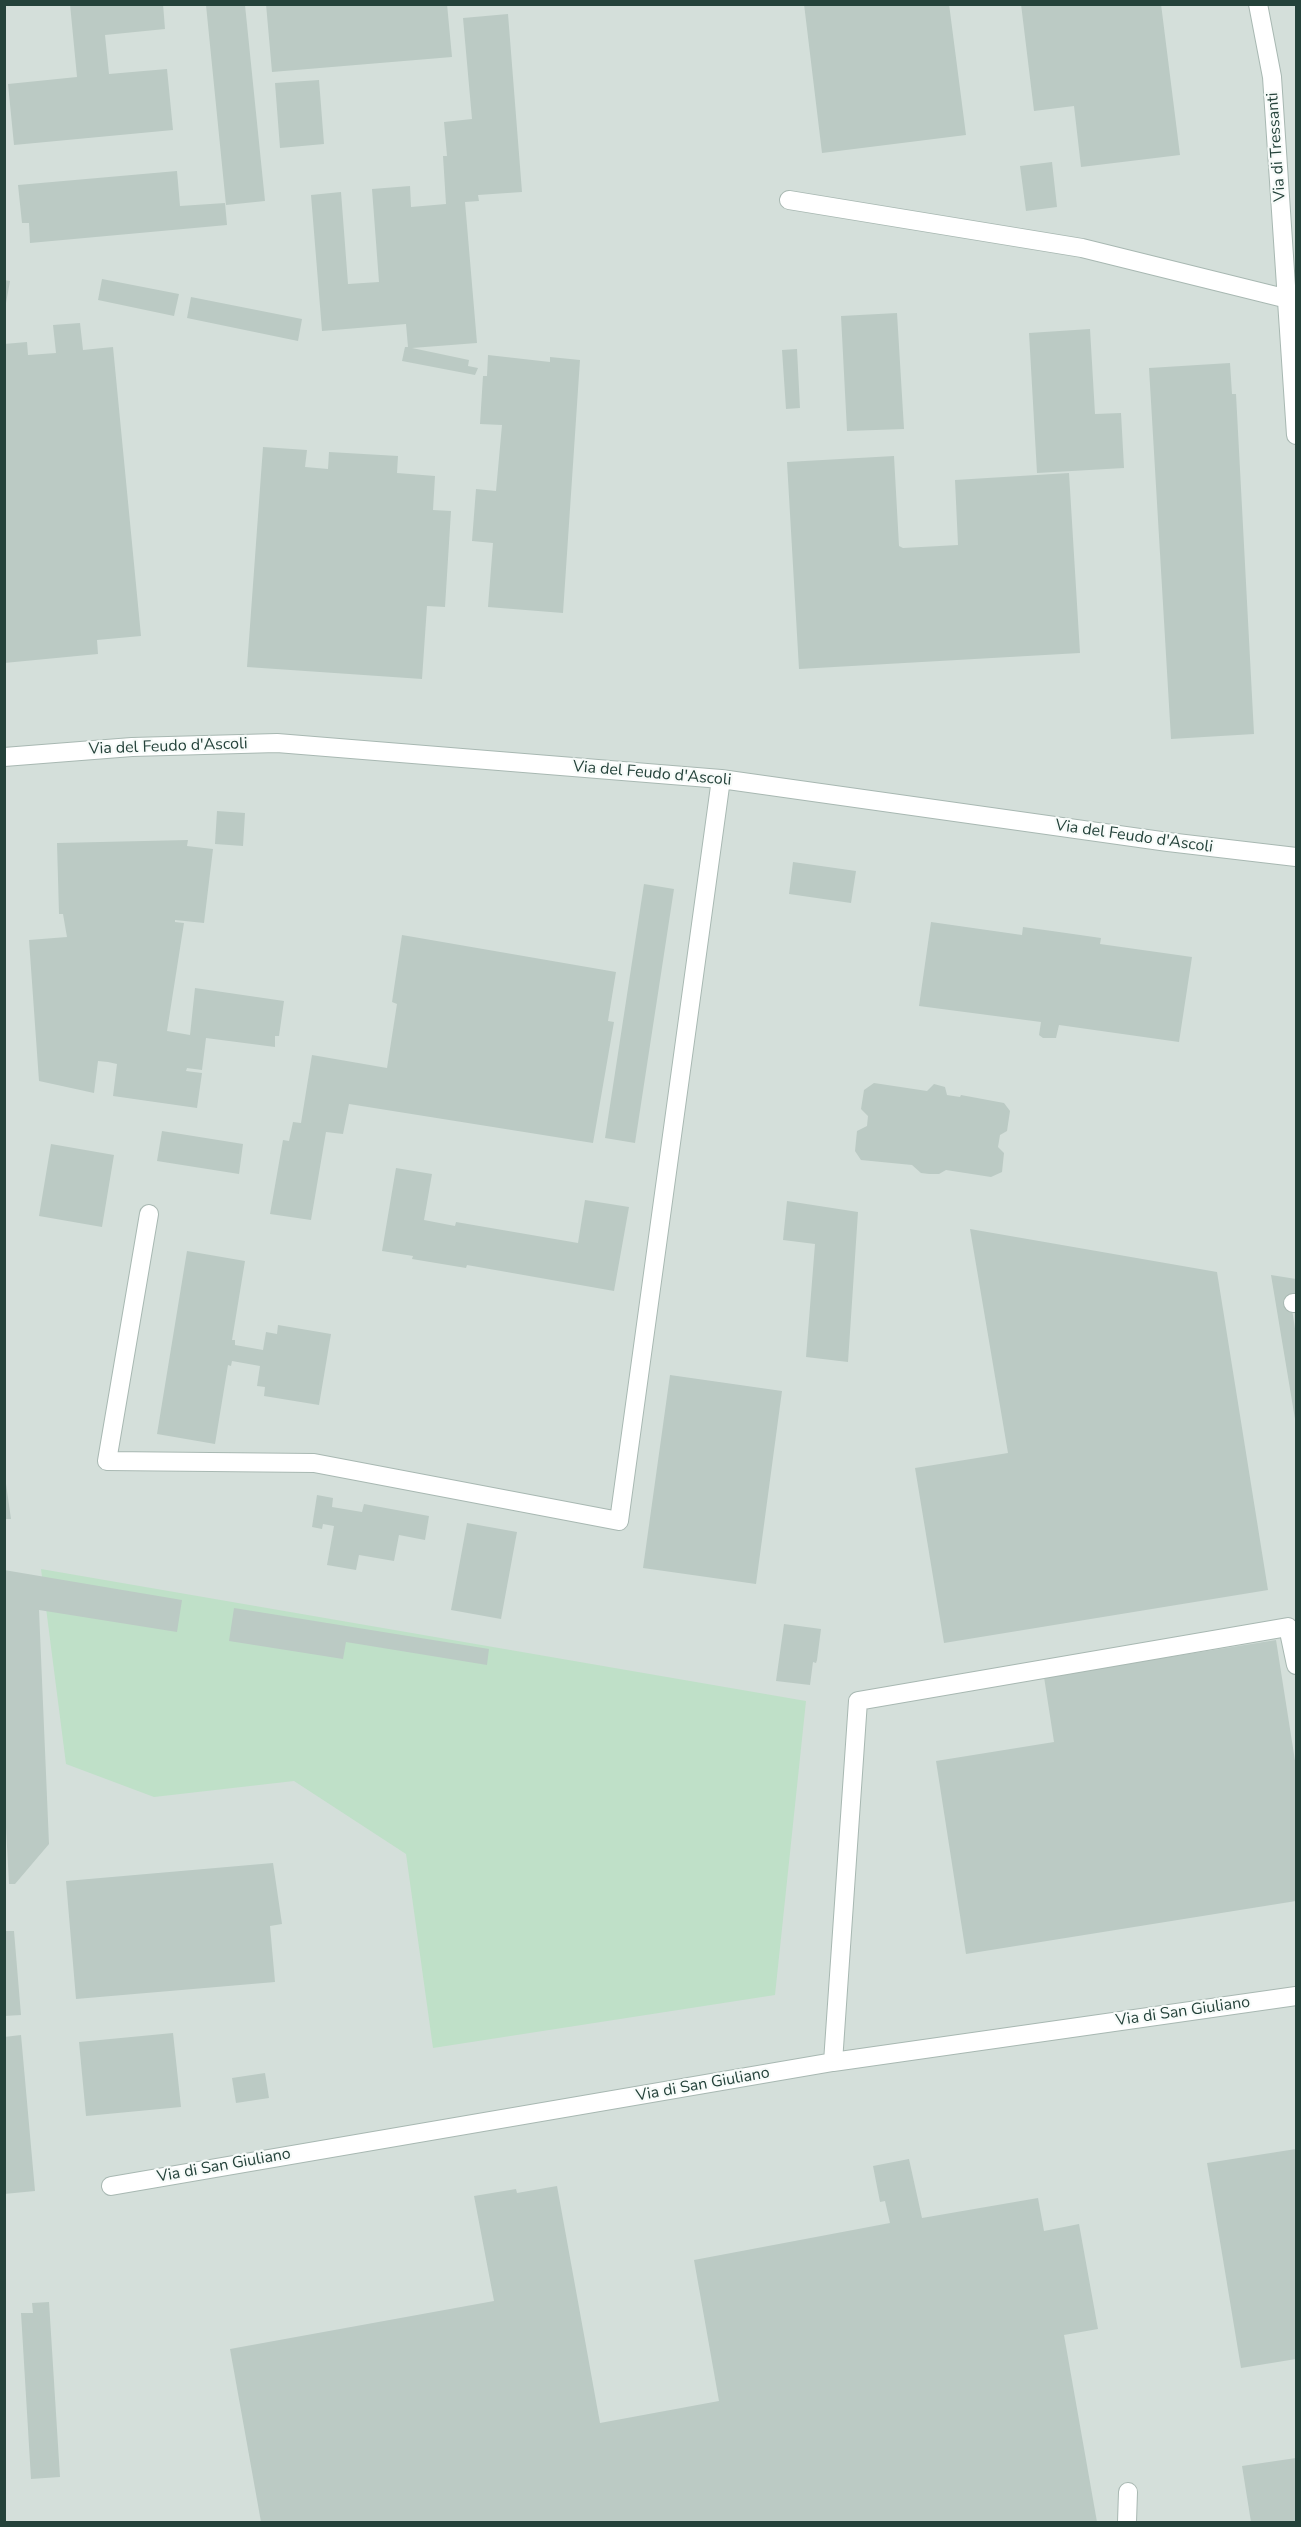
<!DOCTYPE html>
<style>
body{margin:0}
#map{position:relative;width:1301px;height:2527px;overflow:hidden;background:#e6efeb;font-family:"Nunito Sans",sans-serif}
canvas{display:block}
.frame{position:absolute;inset:0;border:6px solid #24423a;pointer-events:none}
</style>
<div id="map">
<canvas width="1301" height="2527"></canvas>
<div class="frame"></div>
</div>
<script>
const c = document.querySelector('canvas').getContext('2d');
c.lineJoin = 'round';
function paint(path, color) { c.fillStyle = color; c.fill(path, 'evenodd'); }
const toPath = rows => new Path2D(rows.map(r => 'M' + r).join(''));
function stroke(path, color, width, dash) { c.strokeStyle = color; c.lineWidth = width; c.lineCap = dash ? 'butt' : 'round'; c.setLineDash(dash || []); c.stroke(path); }
function write(font, color, halo, rows, align = 'center') {
  c.font = font + ' "Nunito Sans",sans-serif'; c.lineWidth = 4.5; c.setLineDash([]); c.textBaseline = 'middle'; c.strokeStyle = halo; c.fillStyle = color; for (const [text, x, y, turn = 0] of rows) {
    c.save(); c.translate(x, y); c.rotate((+turn || 0) * Math.PI / 180); c.textAlign = isNaN(turn) ? turn : align; if (halo) c.strokeText(text, 0, 0); c.fillText(text, 0, 0); c.restore();
  }
}
const built = toPath([
 [5,5,1296,5,1296,2522,5,2522]
]);
const green = toPath([
 [41,1569,806,1701,775,1995,433,2048,406,1854,294,1781,154,1797,66,1764]
]);
const building = toPath([
 [70,4,163,4,165,29,105,35,109,74,167,69,173,130,14,145,8,84,77,77],
 [266,4,447,4,452,57,272,72],
 [804,4,949,4,966,135,822,153],
 [1021,4,1161,4,1180,155,1081,167,1074,106,1034,111],
 [206,5,245,5,265,201,226,205],
 [508,14,522,192,478,195,479,201,465,202,477,343,412,348,469,360,468,366,478,368,475,375,402,361,405,347,408,347,406,324,322,331,311,195,341,192,348,284,379,282,372,189,410,186,411,207,446,204,443,156,447,156,444,122,472,119,463,18],
 [319,80,324,144,280,148,275,83],
 [1052,162,1057,207,1026,211,1020,166],
 [177,171,180,206,225,203,227,225,30,243,29,223,22,223,18,185],
 [102,279,179,294,174,316,98,300],
 [4,280,10,281,6,303,4,303],
 [191,297,302,319,298,341,187,318],
 [897,313,904,429,847,431,841,316],
 [80,323,83,350,113,347,141,636,97,640,98,654,4,663,4,344,27,342,28,355,56,353,53,325],
 [1090,329,1095,414,1121,413,1124,468,1037,473,1029,333],
 [797,349,800,408,786,409,782,350],
 [488,355,550,362,550,357,580,360,563,613,488,607,493,543,472,541,476,489,496,491,502,425,480,424,483,376,487,376],
 [1230,363,1232,394,1236,394,1254,734,1171,739,1149,368],
 [263,447,307,450,305,467,328,469,329,452,398,456,397,473,435,476,433,510,451,511,445,607,427,606,422,679,247,667],
 [894,456,899,546,903,548,958,545,955,480,1069,473,1080,653,799,669,787,462],
 [217,811,245,813,243,846,215,844],
 [188,840,187,846,213,849,204,923,175,920,175,922,184,923,167,1031,190,1035,195,988,284,1001,279,1036,275,1036,275,1047,206,1038,202,1070,187,1068,186,1071,202,1073,197,1108,113,1096,117,1064,108,1062,98,1061,94,1093,39,1081,29,940,67,937,63,914,59,914,57,843],
 [793,862,856,871,851,903,789,894],
 [644,884,674,889,635,1143,605,1138],
 [931,922,1022,935,1023,927,1052,931,1101,938,1100,944,1192,957,1179,1042,1059,1025,1056,1038,1043,1038,1039,1035,1041,1022,919,1006],
 [402,935,616,972,608,1021,614,1022,593,1143,349,1104,343,1134,326,1132,311,1220,270,1214,283,1140,289,1141,293,1122,301,1123,312,1055,387,1068,397,1004,392,1002],
 [874,1083,927,1091,934,1084,945,1087,947,1095,960,1097,961,1095,1004,1103,1010,1111,1007,1131,1000,1135,998,1147,1004,1153,1002,1172,991,1177,946,1170,939,1174,929,1174,921,1173,912,1165,861,1160,855,1151,857,1131,867,1126,868,1116,861,1109,864,1090],
 [162,1131,243,1144,239,1174,157,1161],
 [51,1144,114,1155,102,1227,39,1216],
 [396,1168,432,1174,424,1220,455,1226,456,1222,578,1243,585,1200,629,1207,614,1291,467,1265,466,1268,412,1259,413,1256,382,1251],
 [787,1201,858,1212,848,1362,806,1357,815,1244,783,1240],
 [970,1229,1217,1272,1268,1590,944,1643,915,1468,1008,1453],
 [187,1251,245,1261,232,1340,235,1340,235,1345,263,1350,266,1332,277,1334,278,1325,331,1334,319,1405,264,1396,265,1387,257,1386,260,1366,232,1361,231,1366,228,1365,215,1444,157,1434],
 [1271,1275,1296,1279,1296,1304,1291,1303,1296,1335,1296,1425],
 [670,1375,782,1391,756,1584,643,1568],
 [4,1470,11,1519,4,1519],
 [317,1495,333,1498,332,1507,362,1512,364,1504,429,1516,425,1540,399,1535,394,1561,359,1555,356,1570,327,1565,334,1526,323,1524,322,1529,312,1527],
 [467,1523,517,1532,501,1619,451,1610],
 [4,1570,182,1600,177,1632,39,1610,49,1844,15,1884,9,1884,4,1790],
 [234,1608,489,1649,487,1665,346,1642,343,1659,229,1641],
 [784,1624,821,1629,817,1660,816,1663,813,1662,810,1685,776,1681],
 [1276,1640,1296,1767,1296,1901,966,1954,936,1761,1054,1742,1044,1677],
 [273,1863,282,1924,270,1926,275,1982,76,1999,66,1881],
 [4,1931,14,1931,21,2015,4,2016],
 [173,2033,181,2107,86,2116,79,2042],
 [21,2035,35,2191,4,2194,4,2037],
 [265,2073,269,2098,236,2103,232,2078],
 [1296,2149,1296,2359,1241,2368,1207,2163],
 [909,2159,922,2218,1038,2198,1044,2231,1079,2224,1098,2329,1064,2335,1097,2522,261,2522,230,2349,494,2301,474,2196,516,2189,517,2193,557,2186,600,2423,719,2401,694,2260,890,2223,885,2201,880,2202,873,2166],
 [49,2302,60,2477,31,2479,21,2313,33,2313,32,2303],
 [1296,2458,1296,2522,1251,2522,1242,2466]
]);
const minor = toPath([
 [1258,4,1272,77,1296,435],
 [789,200,1082,248,1288,299],
 [4,757,132,747,277,743,721,779,1168,842,1296,857],
 [149,1214,107,1461,314,1463,619,1521,721,779],
 [1293,1303,1296,1303],
 [833,2062,858,1701,1288,1627,1296,1665],
 [111,2186,833,2062,1296,1996],
 [1127,2522,1128,2492]
]);
const streetNames = [
 ["Via di Tressanti",1277,147,-94],
 ["Via del Feudo d'Ascoli",168,747,-2],
 ["Via del Feudo d'Ascoli",652,774,5],
 ["Via del Feudo d'Ascoli",1134,837,8],
 ["Via di San Giuliano",1183,2012,-8],
 ["Via di San Giuliano",703,2085,-10],
 ["Via di San Giuliano",224,2166,-10]
];
paint(built, '#d4dfda');
paint(green, '#bfe0c8');
paint(building, '#bbcac4');
stroke(minor, '#a8b8b2', 20);
stroke(minor, '#fff', 18);
write('16px', '#24423a', '#f7fbf9', streetNames);
</script>
